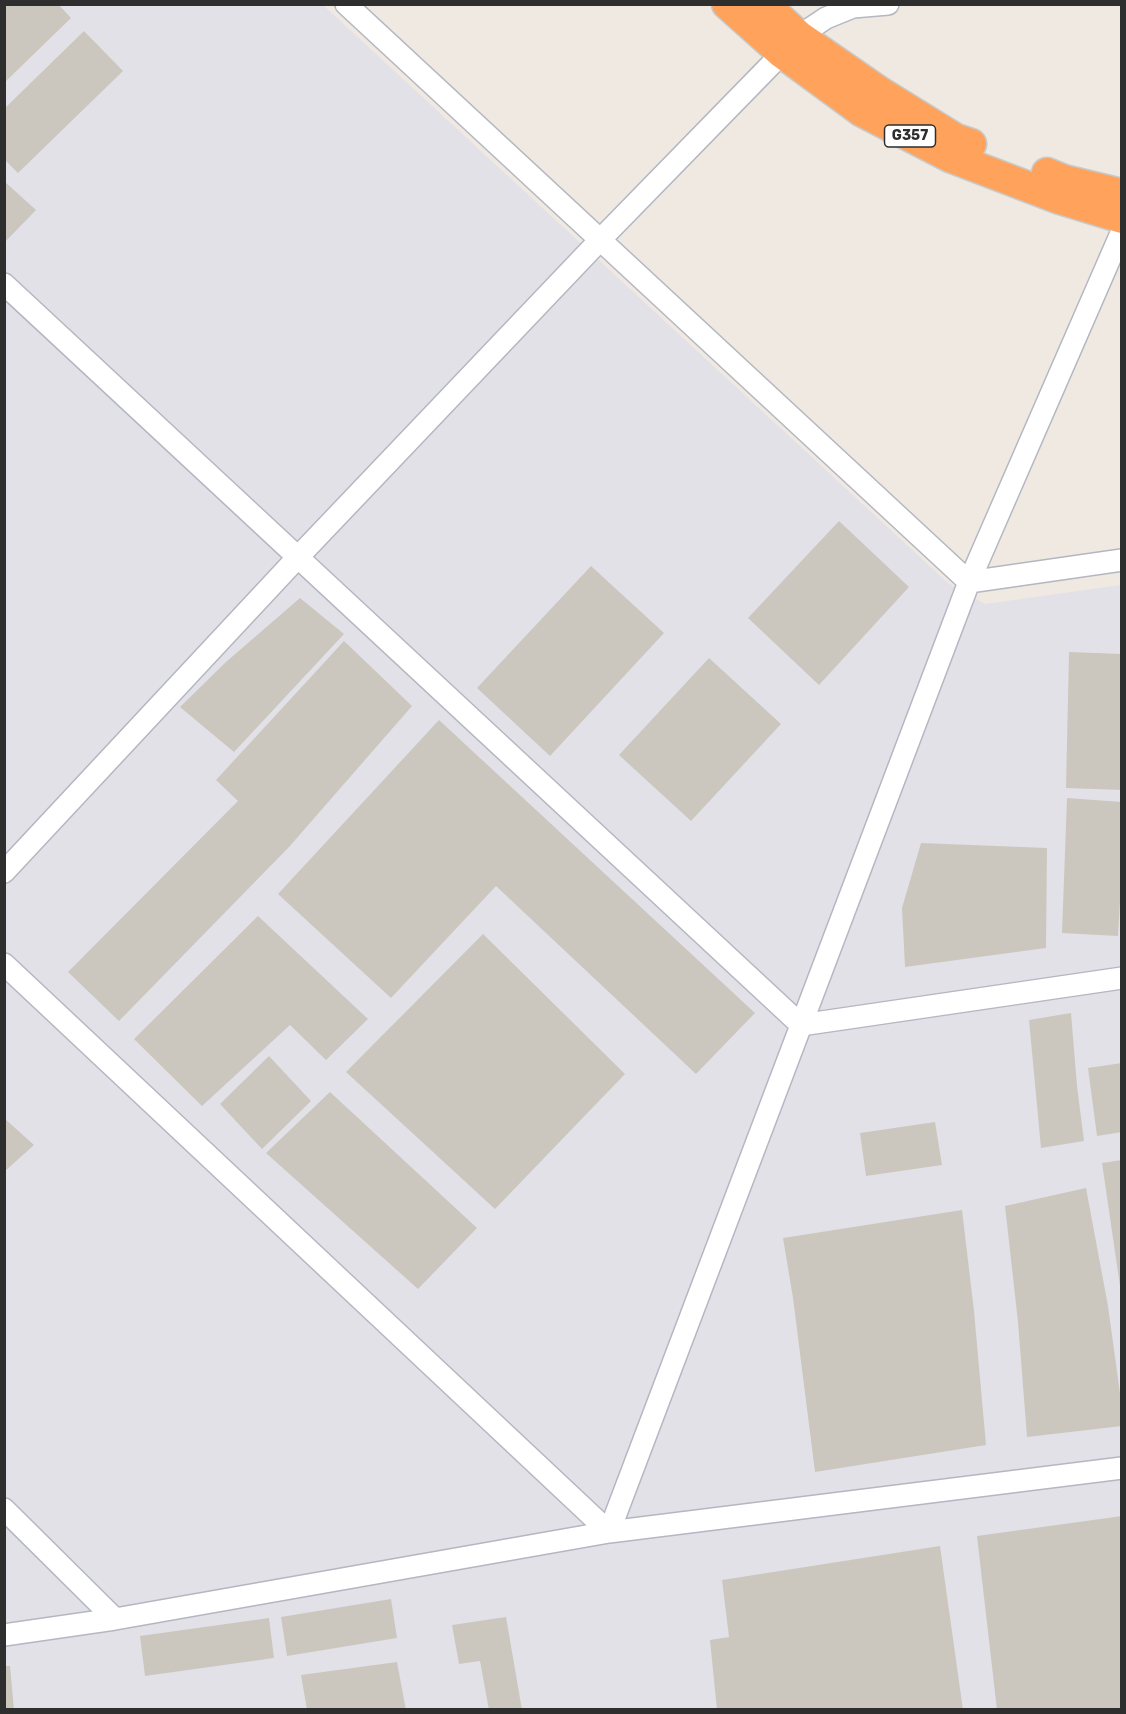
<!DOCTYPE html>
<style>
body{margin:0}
#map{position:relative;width:1126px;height:1714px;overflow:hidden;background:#efe9e1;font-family:Rubik,sans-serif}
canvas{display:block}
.frame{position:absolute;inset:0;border:6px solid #2e2e2e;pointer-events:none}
</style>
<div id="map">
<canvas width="1126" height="1714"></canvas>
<div class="frame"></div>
</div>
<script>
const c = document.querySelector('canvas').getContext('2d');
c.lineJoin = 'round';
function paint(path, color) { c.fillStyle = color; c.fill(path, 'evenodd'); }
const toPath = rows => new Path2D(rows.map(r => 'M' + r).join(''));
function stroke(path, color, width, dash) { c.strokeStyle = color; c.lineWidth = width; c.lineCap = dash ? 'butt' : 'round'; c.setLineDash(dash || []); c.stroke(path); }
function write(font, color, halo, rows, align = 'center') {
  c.font = font + ' Rubik,sans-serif'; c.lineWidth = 6; c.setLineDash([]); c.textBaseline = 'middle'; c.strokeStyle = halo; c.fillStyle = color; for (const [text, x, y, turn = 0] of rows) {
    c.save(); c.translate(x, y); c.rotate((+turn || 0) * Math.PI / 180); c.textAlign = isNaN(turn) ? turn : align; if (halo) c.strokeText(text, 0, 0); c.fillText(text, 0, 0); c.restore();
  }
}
const industrial = toPath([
 [5,5,323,5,948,583,985,604,1121,585,1121,1709,5,1710]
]);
const building = toPath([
 [6,4,58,4,71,18,4,83,4,6],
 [84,31,123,71,18,173,4,159,4,109],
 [4,181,36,210,4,243],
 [839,521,909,587,819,685,748,618],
 [591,566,664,633,550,756,477,688],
 [300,598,344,634,234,752,180,707,226,662],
 [344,641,412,706,289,847,119,1021,68,972,238,801,216,780],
 [1069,652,1122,654,1122,790,1066,788],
 [709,658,781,724,691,821,619,755],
 [439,720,755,1013,696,1074,496,886,391,998,278,894],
 [1067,798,1122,802,1122,867,1118,936,1062,933],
 [921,843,1047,848,1046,948,905,967,902,908],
 [258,916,368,1019,326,1060,290,1025,202,1106,134,1039],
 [483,934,625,1074,495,1209,346,1072],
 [1071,1013,1077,1086,1084,1141,1041,1148,1029,1020],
 [269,1056,311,1101,262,1149,220,1104],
 [1122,1063,1122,1132,1097,1136,1088,1068],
 [330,1092,477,1228,418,1289,266,1153],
 [4,1118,34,1145,4,1172],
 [935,1122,942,1165,866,1176,860,1133],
 [1122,1160,1122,1286,1120,1286,1102,1163],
 [1086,1188,1108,1306,1122,1408,1122,1426,1027,1437,1018,1322,1005,1206],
 [962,1210,974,1311,986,1445,815,1472,793,1298,783,1238],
 [1122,1516,1122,1710,997,1710,977,1536],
 [940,1546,963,1710,717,1710,710,1640,729,1637,722,1580],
 [391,1599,397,1638,287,1656,281,1617],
 [506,1617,522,1710,489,1710,480,1661,459,1664,452,1625],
 [269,1618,274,1658,145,1676,140,1636],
 [397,1662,406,1710,307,1710,301,1675],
 [4,1666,10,1666,14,1710,4,1710]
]);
const minor = toPath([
 [346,4,969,582,1122,560],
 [4,284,801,1025,1122,978],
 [4,872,299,556,599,241,799,36,826,18,853,7,888,4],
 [4,964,609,1532,969,582,1122,231],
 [4,1509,115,1619],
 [4,1635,115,1619,609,1532,1122,1468]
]);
const highway = toPath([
 [727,4,782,53,861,111,950,157,1060,199,1122,218],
 [764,4,799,36,880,92,956,139,971,144],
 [1047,173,1064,180,1122,194]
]);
const shields = [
 [910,136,51]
];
const shieldNames = [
 ["G357",910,136]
];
paint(industrial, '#e3e1e8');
paint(building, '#cbc7bf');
stroke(minor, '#b4b7c1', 24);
stroke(highway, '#c9c9c9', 33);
stroke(minor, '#fff', 21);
stroke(highway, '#ffa35c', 30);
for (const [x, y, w] of shields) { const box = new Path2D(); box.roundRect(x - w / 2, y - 11, w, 22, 4.5); c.fillStyle = '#fff'; c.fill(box); stroke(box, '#2e2e2e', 1.5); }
write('bold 14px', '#2e2e2e', null, shieldNames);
</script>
